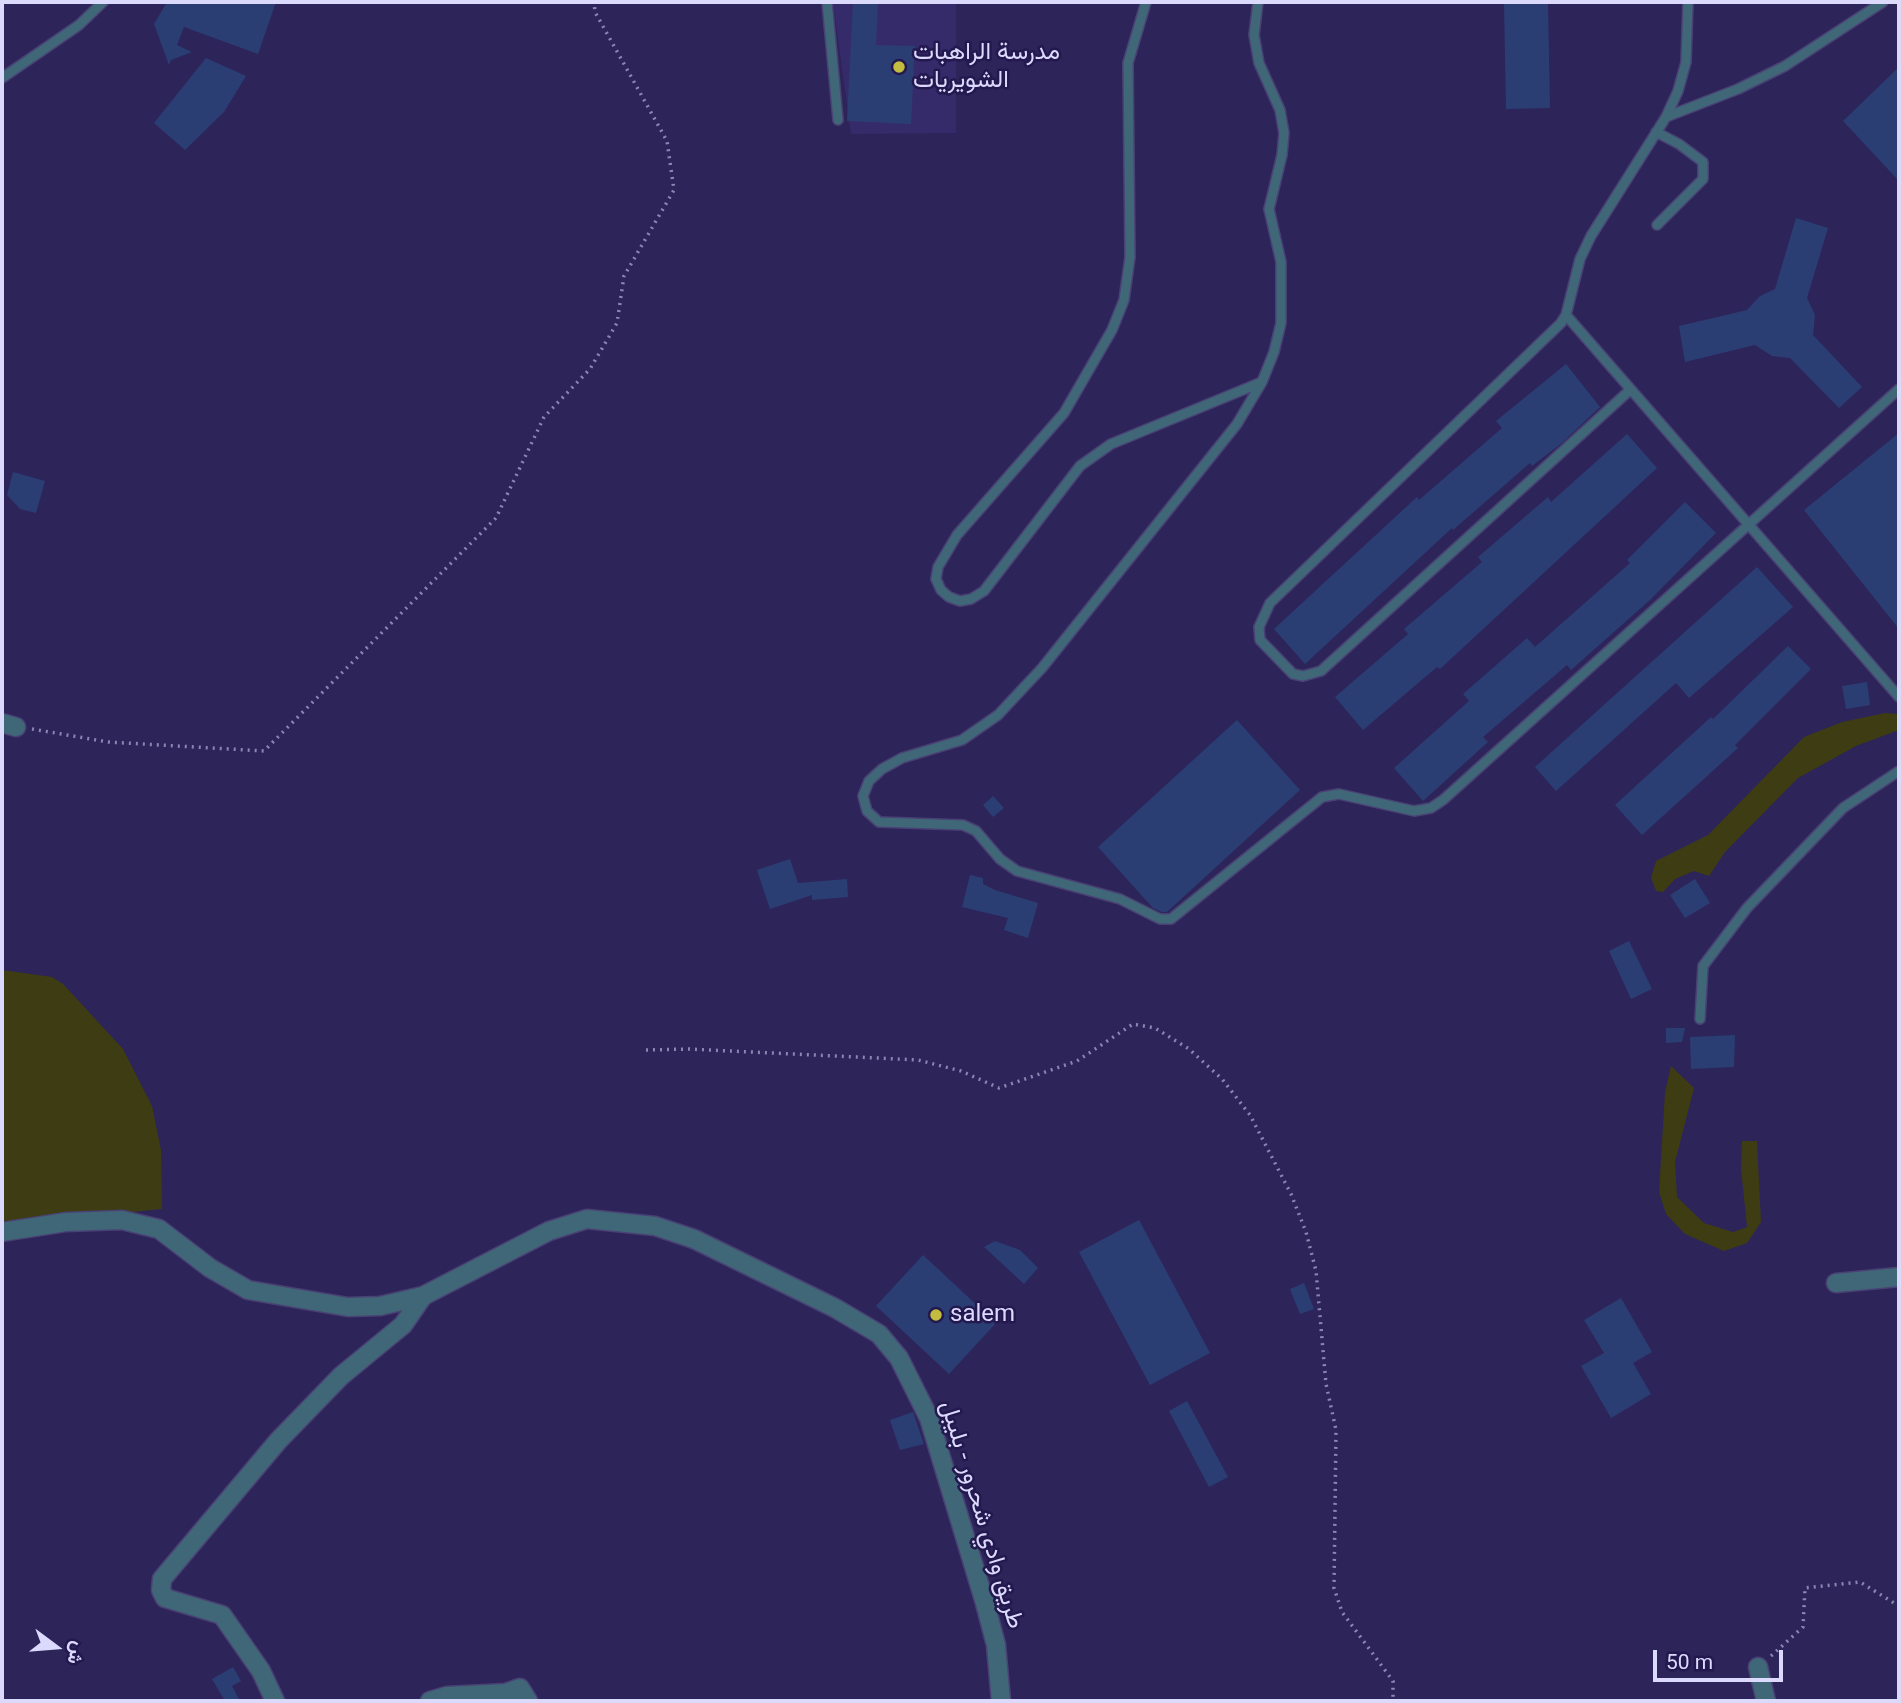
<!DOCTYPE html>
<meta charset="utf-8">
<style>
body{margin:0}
#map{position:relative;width:1901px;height:1703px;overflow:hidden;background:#2d245a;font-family:Roboto,Vazirmatn,sans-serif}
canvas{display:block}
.frame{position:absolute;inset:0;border:4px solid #dbdafd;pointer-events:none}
.north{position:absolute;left:21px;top:1612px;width:70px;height:70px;-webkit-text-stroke:5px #23194f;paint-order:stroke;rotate:106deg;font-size:19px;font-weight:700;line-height:28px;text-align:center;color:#dbdafd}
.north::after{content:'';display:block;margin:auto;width:24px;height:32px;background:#dbdafd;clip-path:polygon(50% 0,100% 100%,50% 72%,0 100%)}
.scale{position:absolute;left:1653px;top:1650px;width:130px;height:32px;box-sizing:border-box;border:4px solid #dbdafd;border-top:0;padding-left:9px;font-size:21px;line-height:24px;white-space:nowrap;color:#dbdafd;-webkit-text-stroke:5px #23194f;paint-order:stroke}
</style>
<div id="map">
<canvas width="1901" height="1703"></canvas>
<div class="frame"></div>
<div class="north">ش</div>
<div class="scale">50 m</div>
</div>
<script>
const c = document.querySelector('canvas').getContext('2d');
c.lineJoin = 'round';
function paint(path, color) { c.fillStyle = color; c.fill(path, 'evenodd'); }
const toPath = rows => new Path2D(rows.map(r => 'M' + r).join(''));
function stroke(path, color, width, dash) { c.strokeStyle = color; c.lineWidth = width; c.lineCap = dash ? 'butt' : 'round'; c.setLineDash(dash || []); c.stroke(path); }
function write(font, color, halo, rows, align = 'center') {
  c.font = font + ' Roboto,Vazirmatn,sans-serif'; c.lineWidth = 5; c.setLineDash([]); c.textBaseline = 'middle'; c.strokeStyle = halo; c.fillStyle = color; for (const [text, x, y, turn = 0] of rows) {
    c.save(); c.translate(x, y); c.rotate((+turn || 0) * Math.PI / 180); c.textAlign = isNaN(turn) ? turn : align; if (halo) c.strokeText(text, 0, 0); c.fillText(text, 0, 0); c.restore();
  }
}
const built = toPath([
 [833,2,956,2,956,133,851,134]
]);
const green = toPath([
 [1885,713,1899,714,1899,730,1856,746,1798,778,1725,852,1709,876,1694,871,1675,879,1663,892,1656,891,1651,878,1656,861,1708,835,1804,737,1842,722],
 [2,970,52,977,63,984,123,1049,152,1106,161,1150,162,1209,2,1225],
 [1671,1066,1694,1088,1675,1162,1677,1197,1704,1223,1733,1232,1747,1227,1741,1169,1742,1141,1757,1141,1761,1222,1747,1243,1724,1251,1685,1234,1666,1214,1659,1192,1665,1092]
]);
const building = toPath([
 [167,2,276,2,258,54,184,27,177,45,192,52,171,60,169,65,154,24],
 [853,2,878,2,876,45,915,46,911,124,847,121],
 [1504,2,1548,2,1550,108,1506,109],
 [206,58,246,76,224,112,185,150,154,123],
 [1899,67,1899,181,1843,121],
 [1796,218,1828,228,1807,298,1815,315,1813,335,1862,387,1839,408,1790,358,1772,356,1755,345,1685,362,1679,326,1747,310,1760,296,1775,289],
 [1566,364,1600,407,1562,443,1532,466,1530,463,1453,530,1452,528,1305,664,1274,629,1417,497,1419,500,1502,428,1496,421],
 [1899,433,1899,629,1804,510],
 [1627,434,1657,468,1440,669,1437,667,1363,730,1335,697,1408,634,1404,629,1482,562,1478,557,1548,497,1551,502],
 [13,472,45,481,36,513,20,509,7,495],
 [1685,502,1716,533,1650,600,1571,670,1567,665,1483,737,1488,742,1423,801,1394,768,1469,701,1463,694,1527,638,1535,647,1630,563,1627,560],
 [1757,567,1793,607,1689,698,1676,683,1556,791,1535,767],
 [1788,646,1811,669,1735,745,1738,748,1642,835,1615,805,1711,717,1713,719],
 [1867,682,1870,705,1846,709,1842,686],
 [1237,720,1300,790,1167,912,1162,912,1153,908,1098,847],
 [993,796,1004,808,993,817,983,805],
 [790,859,798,883,847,879,848,897,812,900,812,895,770,909,757,870],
 [970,875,983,878,983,884,995,890,1038,903,1028,938,1004,930,1008,918,962,907],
 [1695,879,1710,903,1685,918,1670,895],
 [1629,941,1652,989,1631,999,1609,951],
 [1666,1028,1685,1028,1682,1042,1666,1043],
 [1735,1035,1734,1067,1691,1069,1690,1037],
 [1139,1220,1210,1353,1150,1385,1079,1252],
 [995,1241,1020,1250,1038,1268,1024,1284,984,1247],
 [923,1255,996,1323,949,1374,876,1306],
 [1304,1283,1314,1309,1300,1314,1290,1289],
 [1621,1298,1652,1352,1633,1363,1651,1394,1611,1418,1581,1366,1604,1353,1584,1320],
 [1187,1401,1228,1477,1209,1487,1169,1411],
 [913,1412,924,1444,900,1450,890,1420],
 [233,1667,241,1681,232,1686,240,1701,225,1701,212,1679]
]);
const path = toPath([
 [32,729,108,742,264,751,496,518,544,417,590,369,617,323,624,276,674,190,667,141,595,12,594,2],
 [646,1050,689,1049,918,1060,961,1071,999,1088,1077,1061,1133,1024,1155,1028,1189,1049,1222,1079,1250,1115,1291,1194,1306,1232,1316,1271,1326,1384,1336,1430,1334,1588,1342,1612,1393,1681,1393,1701],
 [1771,1656,1803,1627,1805,1588,1860,1582,1899,1606]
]);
const service = toPath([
 [827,2,838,120],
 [1146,2,1128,63,1130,257,1124,300,1112,330,1064,413,957,535,938,567,936,579,941,590,949,597,960,601,971,599,984,591,1080,466,1111,444,1262,382],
 [1258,2,1254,35,1259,63,1280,110,1284,133,1282,155,1269,209,1281,262,1281,323,1274,352,1262,382,1237,424,1042,668,998,715,962,740,902,758,882,769,869,781,863,796,867,811,879,822,963,825,976,831,1000,859,1017,871,1120,899,1160,919,1171,919,1322,797,1339,794,1414,811,1431,808,1443,800,1899,389],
 [2,78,79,25,103,2],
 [1666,117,1738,89,1785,66,1883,2],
 [1656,132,1679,144,1703,162,1703,179,1657,225],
 [1566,315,1899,697],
 [1630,390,1321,671,1303,676,1293,674,1260,640,1259,627,1270,603,1561,323,1566,315,1580,259,1591,236,1666,117,1678,91,1686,62,1688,2],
 [1700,1019,1703,966,1747,908,1843,808,1899,771]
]);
const minor = toPath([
 [2,723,16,727],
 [1836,1283,1899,1277],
 [1758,1667,1766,1701],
 [275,1701,261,1671,222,1615,165,1598,161,1590,162,1579,278,1441,341,1376,403,1325,423,1296],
 [430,1701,447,1696,506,1693,520,1688,528,1701]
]);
const tertiary = toPath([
 [2,1232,66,1222,122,1220,159,1229,210,1268,248,1290,348,1307,380,1306,423,1296,549,1231,587,1219,655,1226,694,1239,835,1308,879,1334,899,1358,929,1418,985,1603,996,1645,1001,1701]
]);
const markers = [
 [899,67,7,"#c2bd3f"],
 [936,1315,7,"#c2bd3f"]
];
const poiNames = [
 ["مدرسة الراهبات",913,53],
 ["الشويريات",913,81],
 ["salem",950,1315]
];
const streetNames = [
 ["طريق وادي شحرور - بليبل",981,1515,73]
];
paint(built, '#362b6a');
paint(green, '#3e3c12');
paint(building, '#2b3e74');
stroke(service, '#494174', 12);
stroke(minor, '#494174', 21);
stroke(tertiary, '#494174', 21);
stroke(path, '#8b86b2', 3.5, [2, 5]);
stroke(service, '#406778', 9);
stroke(minor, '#406778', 18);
stroke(tertiary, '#406778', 18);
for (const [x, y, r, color] of markers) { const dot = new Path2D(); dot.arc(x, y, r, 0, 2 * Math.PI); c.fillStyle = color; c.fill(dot); stroke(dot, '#23194f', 2.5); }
write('24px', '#dbdafd', '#23194f', poiNames, 'left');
write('24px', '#dbdafd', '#23194f', streetNames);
</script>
